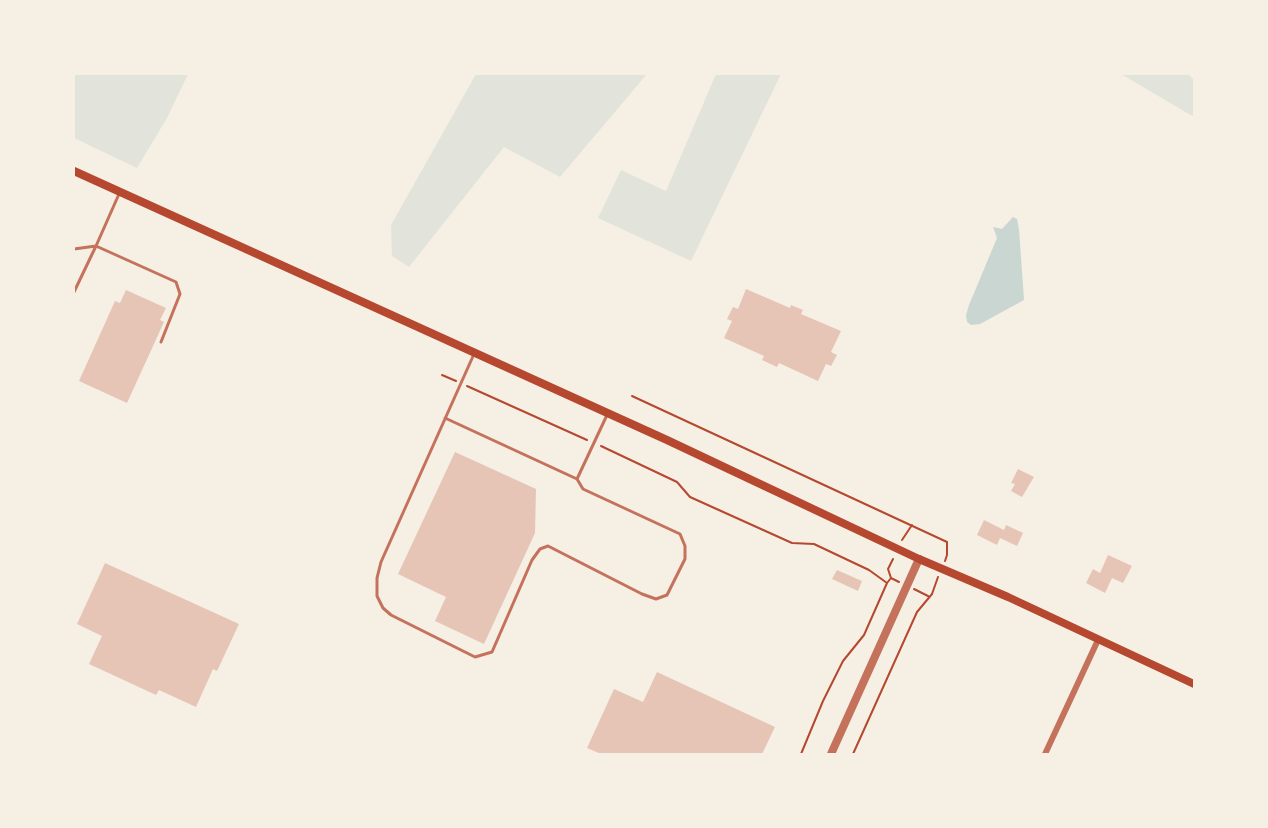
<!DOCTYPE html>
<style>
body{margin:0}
#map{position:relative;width:1268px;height:828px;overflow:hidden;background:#f6efe4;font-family:"Fira Sans Condensed",sans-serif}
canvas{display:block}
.frame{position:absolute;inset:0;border:75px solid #f6efe4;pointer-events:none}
</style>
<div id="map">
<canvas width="1268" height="828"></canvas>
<div class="frame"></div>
</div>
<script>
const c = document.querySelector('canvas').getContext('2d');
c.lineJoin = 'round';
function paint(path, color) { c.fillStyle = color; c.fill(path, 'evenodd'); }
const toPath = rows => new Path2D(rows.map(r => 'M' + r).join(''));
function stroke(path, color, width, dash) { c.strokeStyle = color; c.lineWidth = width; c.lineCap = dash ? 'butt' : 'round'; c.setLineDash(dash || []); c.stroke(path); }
const green = toPath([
 [74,74,188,74,167,118,137,168,74,138],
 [476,74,647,74,560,177,504,147,409,267,392,256,391,225],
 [716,74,781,74,691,261,598,218,621,170,666,191],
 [1121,74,1188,74,1194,80,1194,117]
]);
const water = toPath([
 [1013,217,1017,219,1019,229,1024,300,980,324,971,325,967,322,966,315,969,305,997,238,993,227,1002,229]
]);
const building = toPath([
 [746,289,790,308,791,305,803,310,801,314,841,331,831,352,837,355,831,366,826,364,818,381,779,363,777,367,762,360,764,356,724,338,732,321,727,319,733,307,738,309],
 [126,290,166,308,160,320,164,322,127,403,79,381,115,301,120,303],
 [455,452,536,489,535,533,484,644,435,621,446,597,398,574],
 [1018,469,1034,477,1022,497,1011,491,1015,484,1011,483],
 [984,520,1004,530,1006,525,1023,533,1017,546,1000,538,997,545,977,535],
 [1108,555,1132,566,1123,583,1112,578,1105,593,1086,583,1093,569,1100,573],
 [105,563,239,624,217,671,213,669,196,707,159,690,156,695,89,664,102,636,77,624],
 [837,570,862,581,858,591,832,579],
 [657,672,775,727,762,754,601,754,587,748,614,689,643,702]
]);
const path = toPath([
 [442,375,456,381],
 [467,386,587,440],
 [632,396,947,542,947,555,945,561],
 [601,446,677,482,690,497,792,543,814,544,869,570,887,583],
 [902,540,912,525],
 [891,578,888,569,893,559],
 [914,589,928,596],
 [801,754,823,701,843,661,864,635,887,583,891,578,899,582],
 [853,754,917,612,932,594,938,577]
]);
const service = toPath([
 [74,249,96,246,119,194],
 [74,292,96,246,176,282,180,294,161,342],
 [474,354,381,562,377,578,377,596,383,608,391,615,475,657,492,652,532,560,540,549,548,546,642,594,656,599,667,595,685,559,685,546,680,534,583,489,577,479,607,415],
 [445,418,577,479]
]);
const minor = toPath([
 [1045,754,1098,640]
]);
const tertiary = toPath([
 [831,754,919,559]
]);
const secondary = toPath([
 [74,171,667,440,919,559,1008,597,1194,684]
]);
paint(green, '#e2e4dc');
paint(water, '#c9d6d2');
paint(building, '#e6c5b7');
stroke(path, '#b5482f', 2);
stroke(service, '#c5725c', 3);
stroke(minor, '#c5725c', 6);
stroke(tertiary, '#c5725c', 8);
stroke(secondary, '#b5482f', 8);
</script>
